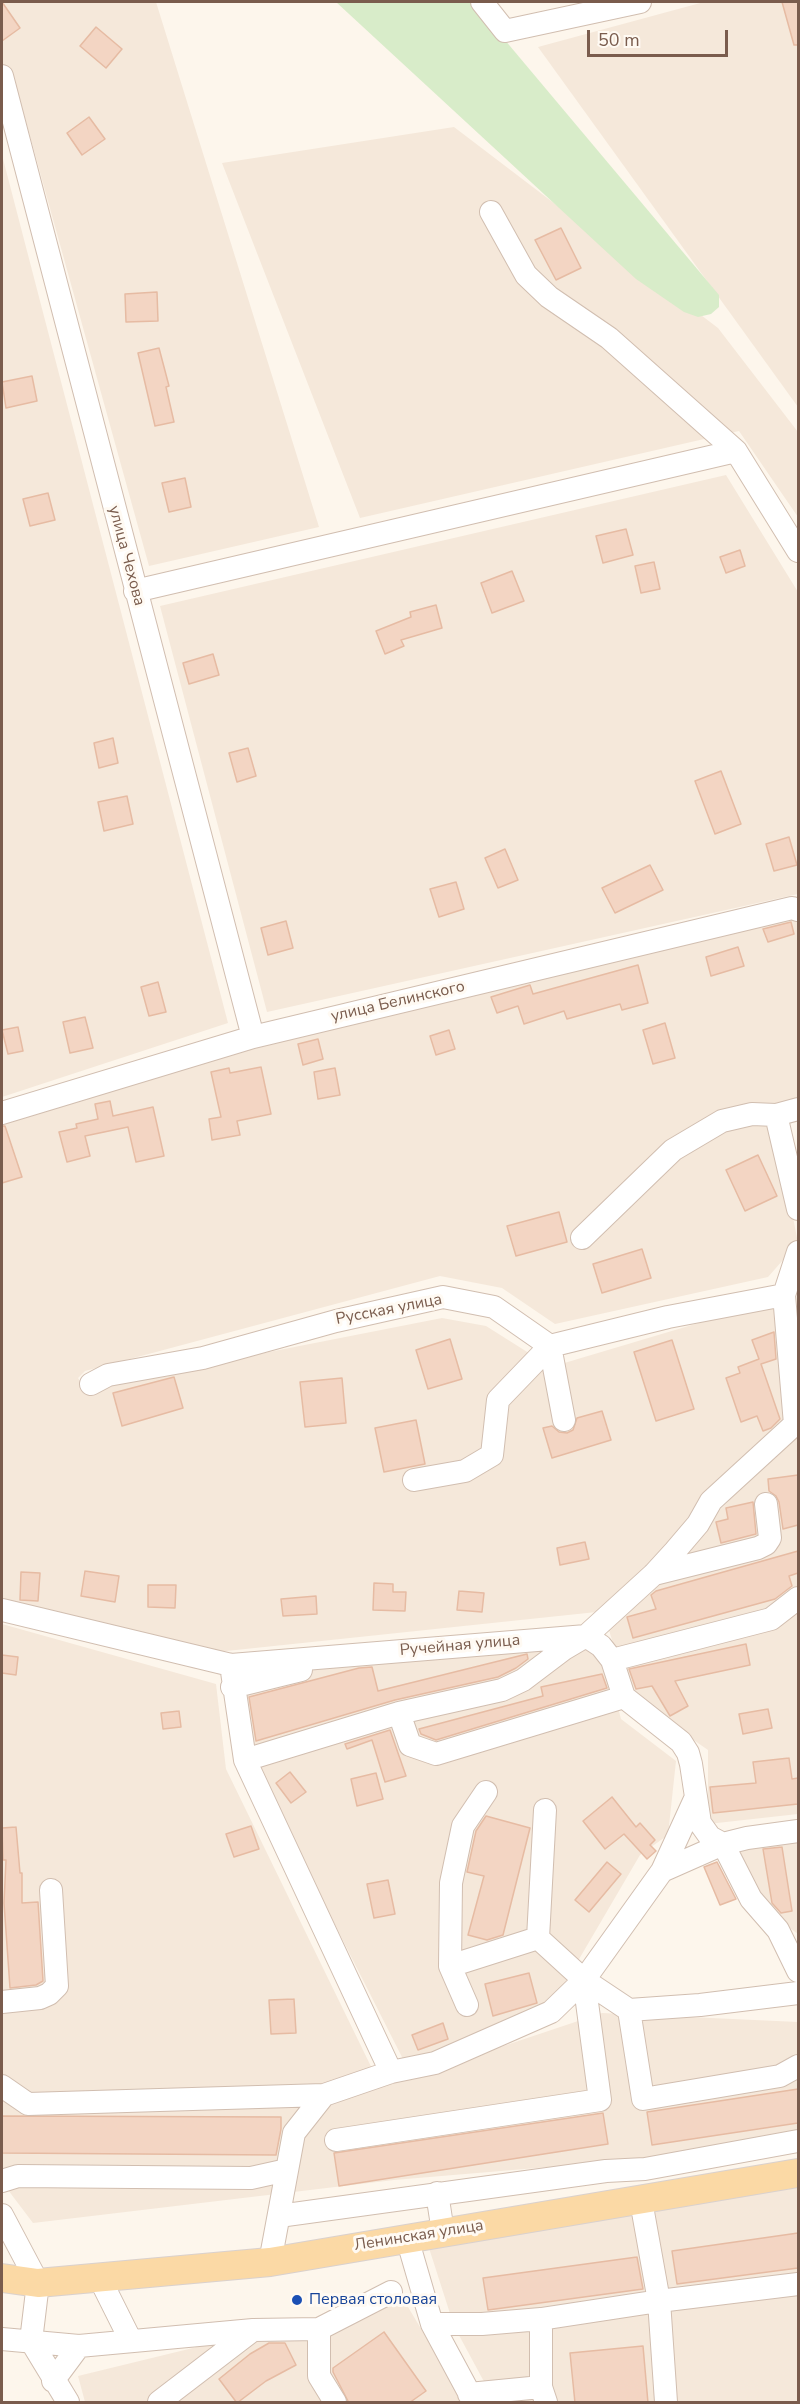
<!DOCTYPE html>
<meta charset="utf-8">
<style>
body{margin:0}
#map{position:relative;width:800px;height:2404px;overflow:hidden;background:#fdf6ec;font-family:"Nunito Sans",sans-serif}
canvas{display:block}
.frame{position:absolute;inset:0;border:3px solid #7a5c4d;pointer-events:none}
.scale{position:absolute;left:587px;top:30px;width:141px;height:27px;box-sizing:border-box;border:3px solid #7a5c4d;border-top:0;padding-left:8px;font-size:18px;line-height:21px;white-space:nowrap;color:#7a5c4d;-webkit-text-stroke:4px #fffaf3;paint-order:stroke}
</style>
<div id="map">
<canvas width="800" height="2404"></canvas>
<div class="frame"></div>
<div class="scale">50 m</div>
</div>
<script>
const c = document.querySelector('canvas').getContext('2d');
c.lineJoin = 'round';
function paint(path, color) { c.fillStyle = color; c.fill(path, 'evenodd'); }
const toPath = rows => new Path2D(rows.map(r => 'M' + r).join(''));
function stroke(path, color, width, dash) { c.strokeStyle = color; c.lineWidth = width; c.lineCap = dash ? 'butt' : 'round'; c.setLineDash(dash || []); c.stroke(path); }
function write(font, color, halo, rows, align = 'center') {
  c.font = font + ' "Nunito Sans",sans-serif'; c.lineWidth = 6; c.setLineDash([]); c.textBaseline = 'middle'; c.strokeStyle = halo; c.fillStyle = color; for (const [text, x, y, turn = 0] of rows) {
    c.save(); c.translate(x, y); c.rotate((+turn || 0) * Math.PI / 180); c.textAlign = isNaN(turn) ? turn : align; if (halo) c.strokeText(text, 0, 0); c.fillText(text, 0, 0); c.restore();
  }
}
const residential = toPath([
 [2,2,156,2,319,527,149,566,15,82,2,63],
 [704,2,798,2,798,407,538,47],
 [454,127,718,328,798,432,798,517,739,431,360,518,222,163],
 [2,155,228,1023,2,1097],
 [726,475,798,592,798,894,267,1012,160,606],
 [792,908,798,915,798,1100,773,1114,798,1243,768,1277,555,1324,502,1288,440,1276,85,1371,78,1378,82,1384,91,1387,442,1318,486,1326,551,1367,779,1299,793,1422,606,1611,217,1652,2,1601,2,1119,260,1047],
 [798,1428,798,1814,708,1824,708,1750,629,1695,608,1627],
 [2,1624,216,1684,226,1769,381,2087,602,2013,798,2022,798,2146,394,2180,33,2223,2,2182],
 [596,1624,621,1719,676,1761,668,1835,640,1855,551,2007,405,2063,252,1761,235,1678],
 [798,1841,798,1934,765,1910,734,1848],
 [798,2188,798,2402,495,2402,454,2326,429,2248,729,2196],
 [402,2297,465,2402,85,2402,78,2376]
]);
const green = toPath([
 [336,2,473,2,719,295,719,307,711,314,698,317,684,312,636,279]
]);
const building = toPath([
 [2,2,20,28,2,41,2,2],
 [782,2,798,2,798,45,794,45,782,2],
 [96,27,122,49,106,68,80,46,96,27],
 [89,117,105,139,82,155,67,133,89,117],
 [561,228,581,268,556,280,535,240,561,228],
 [157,292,158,321,126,322,125,294,157,292],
 [159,348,169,386,166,387,174,422,155,426,138,353,159,348],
 [32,376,37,401,6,408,2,382,32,376],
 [185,478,191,507,169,512,162,483,185,478],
 [48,493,55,520,30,526,23,499,48,493],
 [626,529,633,555,603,563,596,536,626,529],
 [740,550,745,566,726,573,720,557,740,550],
 [654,562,660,589,641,593,635,566,654,562],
 [512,571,524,601,492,613,481,583,512,571],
 [436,605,442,628,401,640,404,646,385,654,376,631,411,617,410,612,436,605],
 [213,654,219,675,189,684,183,663,213,654],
 [113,738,118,763,99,768,94,743,113,738],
 [248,748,256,776,237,782,229,753,248,748],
 [721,771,741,824,715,834,695,781,721,771],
 [127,796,133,824,104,831,98,802,127,796],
 [789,837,797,865,774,871,766,844,789,837],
 [505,849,518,880,498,888,485,858,505,849],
 [650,865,663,890,615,913,602,888,650,865],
 [456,882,464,909,439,917,430,889,456,882],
 [286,921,293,948,268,955,261,928,286,921],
 [791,922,794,934,768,942,763,929,791,922],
 [738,947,744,966,711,976,706,957,738,947],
 [638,965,648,1003,622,1010,620,1004,567,1019,564,1011,524,1024,518,1006,497,1013,491,997,530,985,533,994,638,965],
 [158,982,166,1012,149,1016,141,987,158,982],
 [85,1017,93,1048,70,1053,63,1022,85,1017],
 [665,1023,675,1058,653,1064,643,1030,665,1023],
 [18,1027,23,1051,8,1054,2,1030,18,1027],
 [449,1030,455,1049,436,1055,430,1036,449,1030],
 [318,1039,323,1059,303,1065,298,1044,318,1039],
 [261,1067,271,1114,237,1121,240,1135,212,1140,209,1119,221,1117,211,1072,229,1068,230,1073,261,1067],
 [335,1068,340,1095,318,1099,314,1072,335,1068],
 [110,1101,113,1116,153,1107,164,1156,136,1162,128,1127,85,1136,90,1156,67,1162,59,1132,77,1128,76,1124,98,1119,95,1104,110,1101],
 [2,1126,5,1126,22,1177,2,1183,2,1126],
 [758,1155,777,1196,745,1211,726,1170,758,1155],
 [559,1212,567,1242,516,1256,507,1226,559,1212],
 [642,1249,651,1278,602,1293,593,1264,642,1249],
 [774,1332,776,1359,761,1364,780,1419,771,1428,763,1431,757,1416,741,1422,726,1378,740,1373,738,1367,759,1359,752,1340,774,1332],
 [450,1339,462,1379,428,1389,416,1350,450,1339],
 [672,1340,694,1409,656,1421,634,1352,672,1340],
 [174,1377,183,1408,122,1426,113,1393,174,1377],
 [342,1378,346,1423,305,1427,300,1382,342,1378],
 [602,1411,611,1440,552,1458,543,1428,552,1426,559,1432,567,1433,573,1430,577,1418,602,1411],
 [416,1420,425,1464,384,1472,375,1428,416,1420],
 [798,1475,798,1525,783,1529,779,1502,776,1496,769,1491,768,1479,798,1475],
 [753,1502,756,1534,721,1543,716,1522,728,1519,726,1508,753,1502],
 [585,1542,589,1559,560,1565,557,1548,585,1542],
 [798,1551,798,1573,789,1576,792,1586,775,1599,633,1638,627,1617,656,1609,651,1595,656,1591,798,1551],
 [85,1571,119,1576,115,1602,81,1596,85,1571],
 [21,1572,40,1573,38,1601,20,1600,21,1572],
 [374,1583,393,1584,393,1592,406,1592,405,1611,373,1610,374,1583],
 [148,1585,176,1585,175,1608,148,1607,148,1585],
 [459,1591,484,1593,482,1612,457,1610,459,1591],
 [316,1596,317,1614,283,1616,281,1599,316,1596],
 [746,1644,750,1665,675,1681,688,1706,670,1716,652,1686,636,1689,629,1669,746,1644],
 [527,1654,528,1659,516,1668,498,1677,395,1700,256,1741,249,1697,359,1668,372,1667,378,1691,527,1654],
 [2,1655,18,1657,16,1675,2,1673,2,1655],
 [602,1674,607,1688,436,1740,421,1734,419,1729,543,1696,541,1687,602,1674],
 [768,1709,772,1728,743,1734,739,1714,768,1709],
 [179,1711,181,1727,163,1729,161,1713,179,1711],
 [390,1730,406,1776,385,1782,372,1740,347,1749,345,1744,390,1730],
 [789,1758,792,1779,798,1778,798,1804,713,1813,710,1787,756,1783,753,1762,789,1758],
 [290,1772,306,1792,291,1803,276,1783,290,1772],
 [376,1773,383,1799,357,1806,351,1779,376,1773],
 [612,1797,636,1827,640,1823,655,1840,650,1845,656,1851,647,1859,624,1834,605,1849,583,1821,612,1797],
 [486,1816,530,1828,503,1935,487,1940,468,1935,484,1876,467,1872,476,1831,486,1816],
 [251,1826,259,1849,234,1857,226,1834,251,1826],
 [16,1827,20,1873,22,1873,22,1903,38,1902,43,1981,36,1985,10,1988,4,1903,6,1860,3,1860,2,1828,16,1827],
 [782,1847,792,1911,781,1913,772,1903,763,1849,782,1847],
 [607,1862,621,1874,589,1912,575,1900,607,1862],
 [717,1862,736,1899,720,1905,704,1867,717,1862],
 [388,1880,395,1914,374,1918,367,1884,388,1880],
 [529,1973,537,2003,493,2016,485,1984,529,1973],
 [294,1999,296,2033,271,2034,269,2000,294,1999],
 [443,2023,448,2039,418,2050,412,2035,443,2023],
 [798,2089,798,2123,652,2145,647,2112,798,2089],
 [603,2113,608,2144,339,2186,334,2153,603,2113],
 [2,2116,281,2117,281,2129,276,2155,2,2153,2,2116],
 [798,2233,798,2268,677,2284,672,2251,798,2233],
 [637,2257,643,2289,488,2310,483,2278,637,2257],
 [384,2332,426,2391,409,2403,349,2403,333,2372,333,2368,384,2332],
 [269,2343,285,2343,296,2365,266,2381,237,2403,219,2379,250,2354,269,2343],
 [643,2346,648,2403,575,2403,570,2353,643,2346]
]);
const minor = toPath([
 [482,2,505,31,640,2],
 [2,76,253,1037],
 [491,212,526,275,549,297,609,338,736,451],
 [135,591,736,451,798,551],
 [798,1109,776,1115,798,1209],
 [2,1113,253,1037,792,908,798,910],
 [582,1238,673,1150,722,1121,752,1114,776,1115],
 [550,1346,564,1420],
 [91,1384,108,1375,203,1358,336,1321,443,1297,494,1307,550,1346,668,1317,784,1295],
 [414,1480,465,1471,492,1455,498,1400,550,1346],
 [654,1574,758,1548,766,1544,770,1538,766,1504],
 [2,1610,231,1665,586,1636,601,1646,612,1660,624,1697,681,1742,688,1753,691,1764,700,1823,710,1837,723,1844,747,1838,798,1831],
 [612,1660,771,1619,798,1598],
 [231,1665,245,1760,391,2072],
 [232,1687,301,1670],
 [399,1713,410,1745,436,1754,624,1697],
 [245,1760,399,1713,502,1690,523,1680,564,1649,586,1636,654,1574,675,1551,698,1524,711,1501,795,1424,784,1295,798,1252],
 [545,1810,538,1938,584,1980,629,2010,700,2005,798,1993],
 [662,1871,695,1799],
 [450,1966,538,1938],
 [2,2002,40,1998,49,1994,57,1986,51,1890],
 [467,2005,450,1966,451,1883,463,1826,486,1792],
 [629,2010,643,2099,780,2076,798,2066],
 [2,2086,28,2104,324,2095],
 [336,2140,600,2100,584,1980],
 [2,2181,18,2176,251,2178,287,2170],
 [437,2193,443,2232],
 [643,2212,659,2301,666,2402],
 [2,2215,38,2283,31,2341,68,2402],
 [279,2216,606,2171,645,2169,798,2141],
 [407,2238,432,2324,474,2402],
 [270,2262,294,2133,324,2095,391,2072,435,2063,551,2012,584,1980,662,1871,723,1844,751,1899,778,1930,798,1971],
 [100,2279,131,2341],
 [432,2324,482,2324,541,2319,659,2301,798,2284],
 [2,2339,79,2346,253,2330,319,2329],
 [53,2381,79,2346],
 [541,2387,541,2319],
 [469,2394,541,2387,546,2402],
 [159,2402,253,2330],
 [335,2402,319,2376,319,2329,391,2292]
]);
const major = toPath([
 [2,2278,38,2283,270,2262,798,2173]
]);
const markers = [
 [297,2300,6,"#1a4fb4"]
];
const streetNames = [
 ["улица Чехова",126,556,75],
 ["улица Белинского",398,1002,-13],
 ["Русская улица",389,1310,-11],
 ["Ручейная улица",460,1646,-5],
 ["Ленинская улица",419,2236,-9]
];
const transitNames = [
 ["Первая столовая",309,2300]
];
paint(residential, '#f5e8da');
paint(green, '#d8ecc9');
paint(building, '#f3d5c3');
stroke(building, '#e6bba3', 1.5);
stroke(minor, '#d1beb0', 24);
stroke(major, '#dad1cd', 30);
stroke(minor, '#fff', 22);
stroke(major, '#fbd9a5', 28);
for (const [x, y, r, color] of markers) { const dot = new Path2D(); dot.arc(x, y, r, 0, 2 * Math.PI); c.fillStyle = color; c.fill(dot); stroke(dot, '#fffaf3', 2); }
write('16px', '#7a5c4d', '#fffaf3', streetNames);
write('16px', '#164399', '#fffaf3', transitNames, 'left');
</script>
